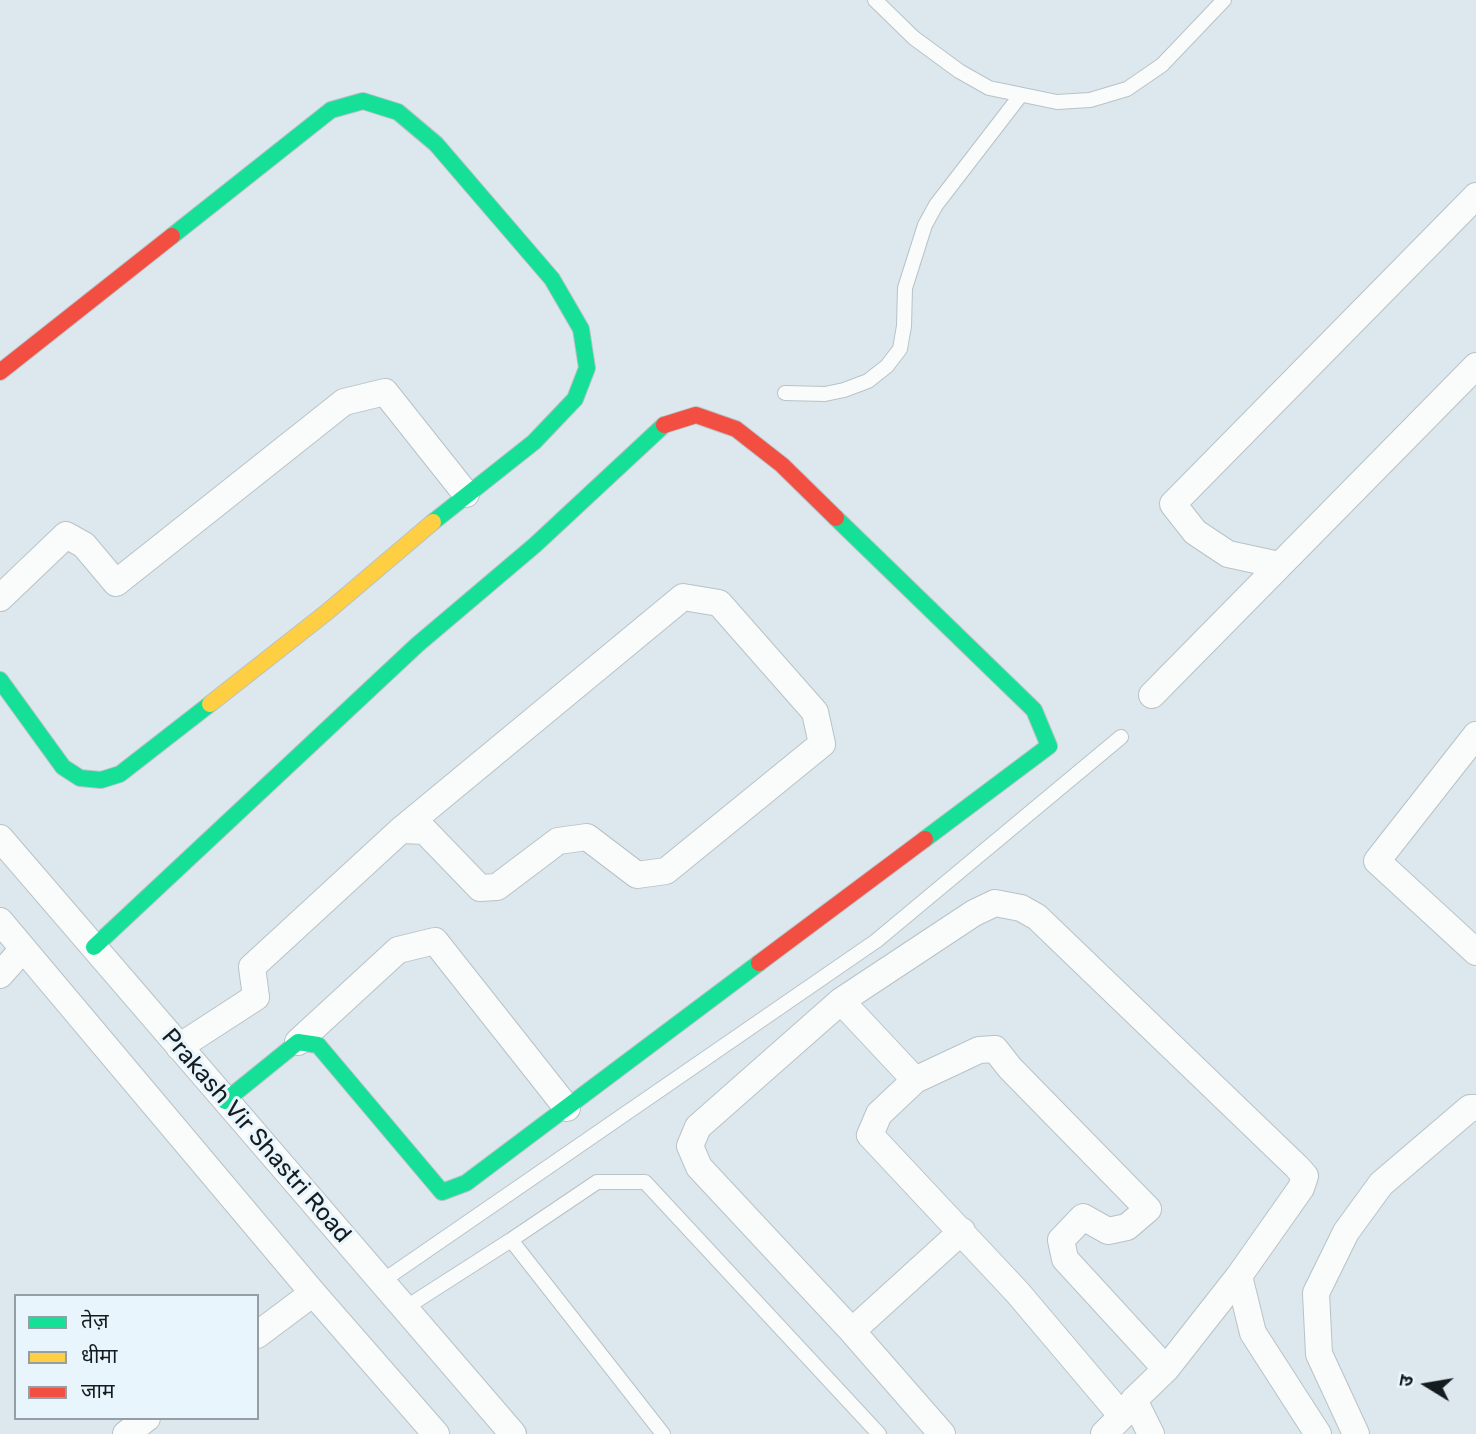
<!DOCTYPE html>
<meta charset="utf-8">
<style>
body{margin:0}
#map{position:relative;width:1476px;height:1434px;overflow:hidden;background:#dce8ee;font-family:Rubik,"Noto Sans Devanagari",sans-serif}
canvas{display:block}
.legend{position:absolute;left:14px;top:1294px;width:245px;height:126px;box-sizing:border-box;background:#e9f5fc;border:2px solid #949ea4;margin:0;padding:9px 12px;list-style:none;font-size:21px;color:#151c20}
.legend li{display:flex;align-items:center;gap:14px;height:35px}
.legend b{width:35px;border:2px solid #949ea4}
.north{position:absolute;left:1392px;top:1350px;width:70px;height:70px;-webkit-text-stroke:5px #e9f5fc;paint-order:stroke;rotate:281deg;font-size:19px;font-weight:700;line-height:28px;text-align:center;color:#151c20}
.north::after{content:'';display:block;margin:auto;width:24px;height:32px;background:#151c20;clip-path:polygon(50% 0,100% 100%,50% 72%,0 100%)}
</style>
<div id="map">
<canvas width="1476" height="1434"></canvas>
<ul class="legend">
<li><b style="height:9px;background:#16e098"></b>तेज़</li>
<li><b style="height:9px;background:#ffcf43"></b>धीमा</li>
<li><b style="height:9px;background:#f24e42"></b>जाम</li>
</ul>
<div class="north">उ</div>
</div>
<script>
const c = document.querySelector('canvas').getContext('2d');
c.lineJoin = 'round';
const toPath = rows => new Path2D(rows.map(r => 'M' + r).join(''));
function stroke(path, color, width, dash) { c.strokeStyle = color; c.lineWidth = width; c.lineCap = dash ? 'butt' : 'round'; c.setLineDash(dash || []); c.stroke(path); }
function write(font, color, halo, rows, align = 'center') {
  c.font = font + ' Rubik,sans-serif'; c.lineWidth = 6; c.setLineDash([]); c.textBaseline = 'middle'; c.strokeStyle = halo; c.fillStyle = color; for (const [text, x, y, turn = 0] of rows) {
    c.save(); c.translate(x, y); c.rotate((+turn || 0) * Math.PI / 180); c.textAlign = isNaN(turn) ? turn : align; if (halo) c.strokeText(text, 0, 0); c.fillText(text, 0, 0); c.restore();
  }
}
const lane = toPath([
 [875,0,914,38,959,71,989,88,1057,102,1090,100,1127,89,1162,65,1224,0],
 [785,393,825,394,844,390,868,381,887,366,900,349,904,326,905,288,925,225,936,205,1020,96],
 [511,1240,663,1434],
 [381,1282,876,941,1121,737],
 [405,1308,511,1240,597,1182,645,1182,879,1434]
]);
const street = toPath([
 [1279,565,1228,554,1195,532,1173,504,1476,196],
 [0,598,66,535,84,545,116,583,344,402,385,392,466,494],
 [1152,695,1476,366],
 [1476,735,1377,861,1476,952],
 [0,838,513,1434],
 [0,921,313,1293,436,1434],
 [0,975,23,949],
 [841,1001,915,1080,879,1114,870,1135,1018,1293,1122,1416,1104,1434],
 [298,1042,398,950,435,941,567,1108],
 [179,1047,256,997,252,967,401,830,425,831,480,888,497,887,558,841,587,837,637,875,666,871,822,744,815,712,719,603,683,597,401,830],
 [915,1080,979,1050,995,1049,1010,1068,1148,1209,1127,1227,1108,1231,1083,1217,1061,1240,1065,1259,1166,1369],
 [852,1331,962,1231],
 [257,1335,313,1293],
 [1134,1400,1151,1434],
 [1122,1416,1134,1400,1166,1369,1239,1276,1253,1333,1318,1434],
 [126,1434,147,1418],
 [942,1434,852,1331,699,1167,690,1146,698,1127,841,1001,974,913,995,903,1021,908,1037,917,1297,1167,1305,1176,1301,1188,1239,1276],
 [1356,1434,1319,1354,1316,1293,1346,1232,1381,1184,1470,1108,1476,1108]
]);
const fast = toPath([
 [172,236,331,110,363,101,398,112,436,144,552,279,581,329,587,368,575,399,534,442,433,522],
 [836,518,1034,710,1049,746,925,839],
 [0,680,63,767,80,778,101,780,120,774,210,704],
 [94,947,417,645,535,545,664,425],
 [225,1101,298,1042,318,1045,442,1192,466,1183,759,963]
]);
const slow = toPath([
 [210,704,327,612,433,522]
]);
const jam = toPath([
 [0,372,172,236],
 [664,425,696,415,736,429,782,465,836,518],
 [759,963,925,839]
]);
const streetNames = [
 ["Prakash Vir Shastri Road",256,1136,49]
];
stroke(lane, '#b9c2c6', 16);
stroke(street, '#b9c2c6', 28);
stroke(fast, '#b9c2c6', 18);
stroke(slow, '#b9c2c6', 18);
stroke(jam, '#b9c2c6', 18);
stroke(lane, '#fafcfc', 14);
stroke(street, '#fafcfc', 26);
stroke(fast, '#16e098', 16);
stroke(slow, '#ffcf43', 16);
stroke(jam, '#f24e42', 16);
write('24px', '#151c20', '#e9f5fc', streetNames);
</script>
